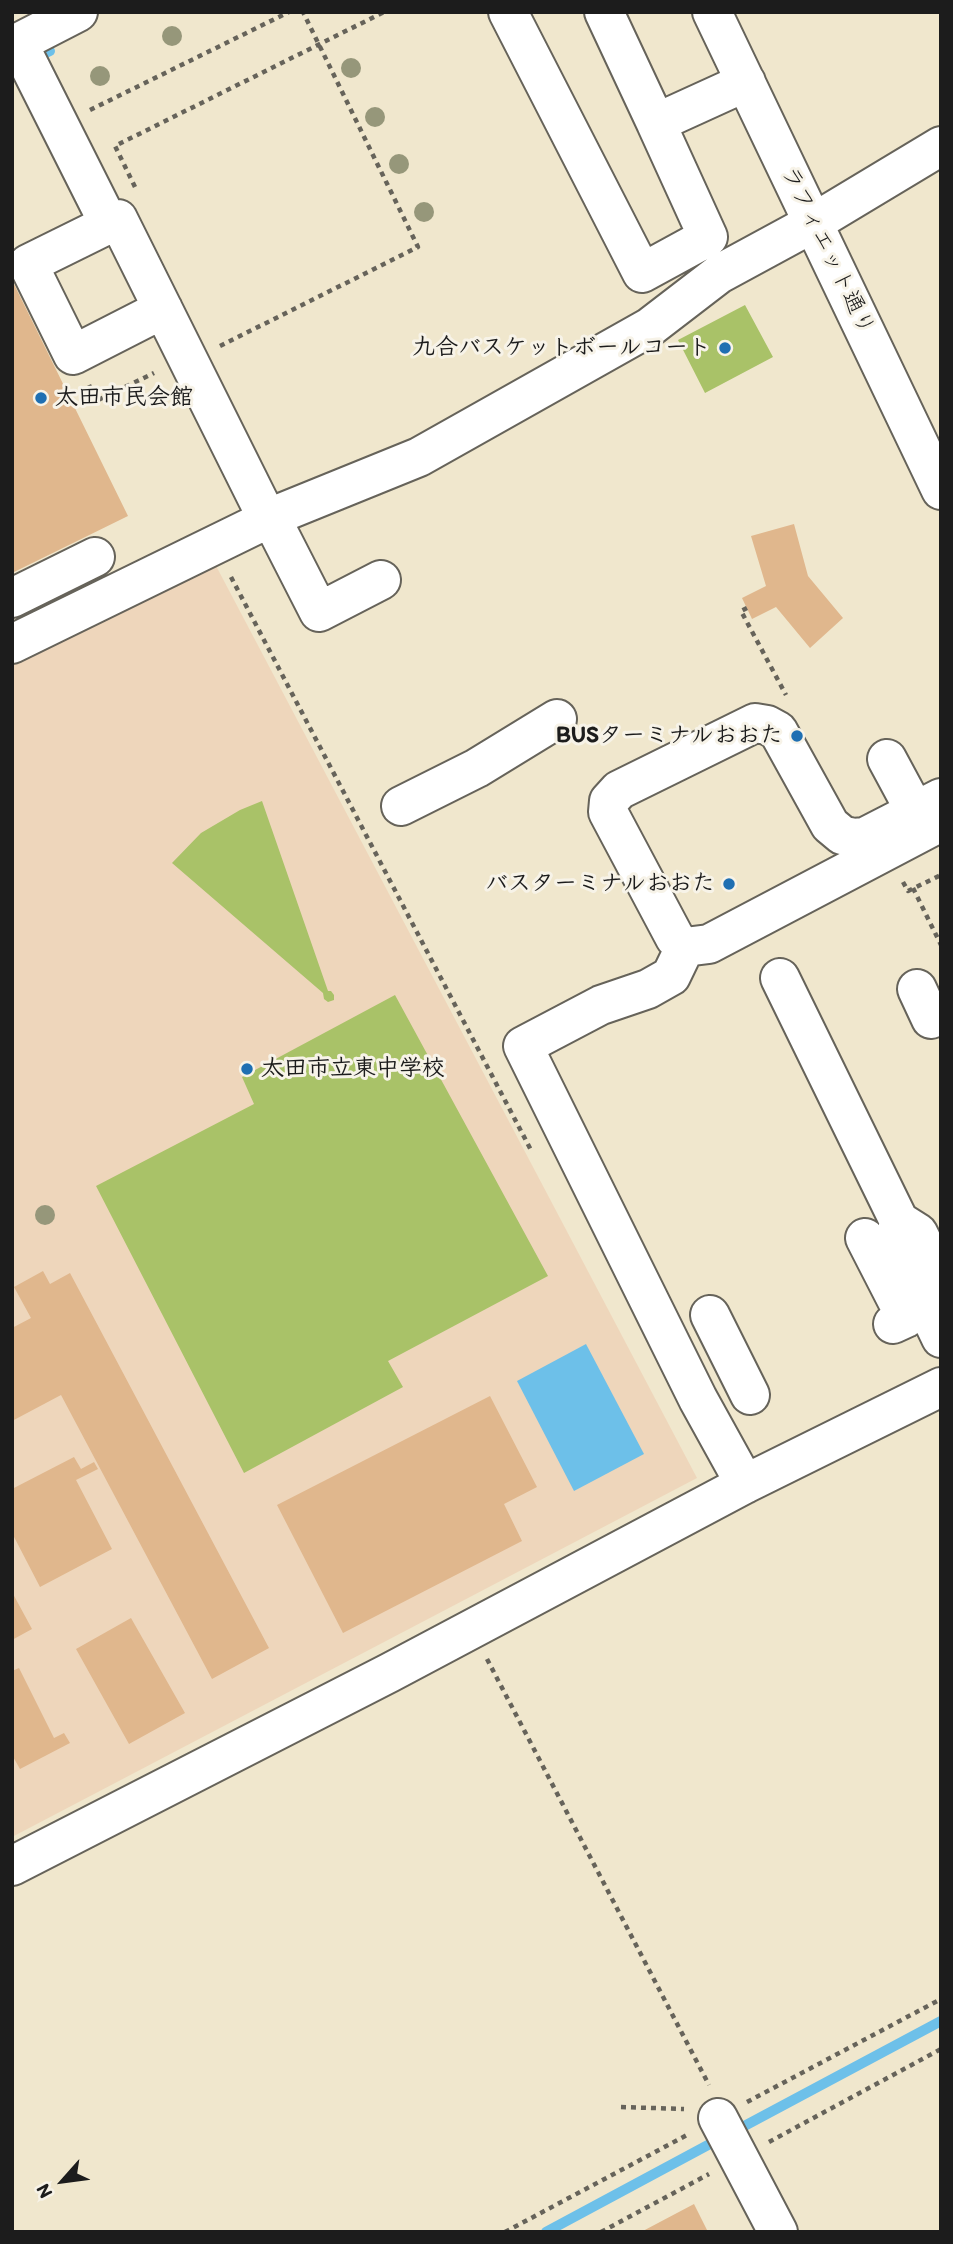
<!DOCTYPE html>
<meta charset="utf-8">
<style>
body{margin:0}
#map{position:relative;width:953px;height:2244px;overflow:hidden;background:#f0e7cd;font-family:Itim,sans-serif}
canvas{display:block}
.frame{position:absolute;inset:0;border:14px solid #1c1c1c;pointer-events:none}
.north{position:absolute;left:28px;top:2146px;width:70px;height:70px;-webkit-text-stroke:5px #f7f3e8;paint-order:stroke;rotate:242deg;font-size:19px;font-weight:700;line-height:28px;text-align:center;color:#1c1c1c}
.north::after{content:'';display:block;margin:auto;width:24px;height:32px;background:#1c1c1c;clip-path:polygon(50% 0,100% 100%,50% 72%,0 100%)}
</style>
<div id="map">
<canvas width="953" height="2244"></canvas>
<div class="frame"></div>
<div class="north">N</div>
</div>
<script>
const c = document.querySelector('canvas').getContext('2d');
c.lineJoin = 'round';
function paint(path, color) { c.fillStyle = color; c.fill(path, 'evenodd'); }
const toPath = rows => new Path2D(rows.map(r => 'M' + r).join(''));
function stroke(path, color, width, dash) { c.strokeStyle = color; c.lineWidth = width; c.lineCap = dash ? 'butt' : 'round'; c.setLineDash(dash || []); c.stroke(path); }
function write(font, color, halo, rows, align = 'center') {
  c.font = font + ' Itim,"Klee One",sans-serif'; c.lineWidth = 6; c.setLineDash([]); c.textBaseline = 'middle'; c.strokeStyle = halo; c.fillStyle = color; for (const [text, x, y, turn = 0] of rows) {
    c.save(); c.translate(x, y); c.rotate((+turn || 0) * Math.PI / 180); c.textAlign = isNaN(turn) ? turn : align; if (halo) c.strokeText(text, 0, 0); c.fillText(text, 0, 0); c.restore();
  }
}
const built = toPath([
 [214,562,697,1478,12,1837,12,659]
]);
const green = toPath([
 [745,305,773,357,705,393,678,340],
 [262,801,328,991,331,991,334,995,334,1000,328,1002,324,999,323,993,172,863,201,833,240,810],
 [395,995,548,1276,388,1361,403,1387,244,1473,96,1186,254,1104,242,1077]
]);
const water = toPath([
 [586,1344,644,1454,574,1491,517,1381]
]);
const stream = toPath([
 [35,58,50,51],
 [735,2131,941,2021],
 [546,2232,721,2138]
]);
const building = toPath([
 [12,280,128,516,12,573],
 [794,524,808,576,843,618,810,648,776,607,752,619,742,598,766,586,751,536],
 [43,1271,50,1284,70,1273,269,1648,212,1679,61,1395,12,1421,12,1328,31,1318,14,1287],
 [490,1396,537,1487,504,1504,522,1541,343,1633,277,1505],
 [74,1457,81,1469,94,1462,98,1469,76,1480,112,1549,40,1587,12,1533,12,1489],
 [12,1592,32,1629,12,1640],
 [131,1618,185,1713,129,1744,76,1649],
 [19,1668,54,1738,64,1733,70,1743,20,1769,12,1755,12,1671],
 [694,2204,708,2232,641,2232]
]);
const path = toPath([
 [90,110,289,12],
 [135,187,115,146,384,12],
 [220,346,418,247,303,12],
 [89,385,96,401,154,373],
 [231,577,532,1152],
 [747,608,741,611,786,695],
 [903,882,908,891,941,875],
 [913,888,941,945],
 [487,1659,709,2085],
 [747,2102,941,1999],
 [621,2107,684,2109],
 [769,2142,941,2049],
 [505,2232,687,2135],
 [601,2232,709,2174]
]);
const minor = toPath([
 [508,12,642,273,708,237,656,123,746,82],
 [604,12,656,123],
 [712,12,941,490],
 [18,43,109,224,118,219,268,520],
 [12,46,78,12],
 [109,224,28,264,73,355,163,309],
 [271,518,319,612,381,580],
 [12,598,95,557],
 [12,644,276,515,419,457,650,327,719,274,813,223,941,146],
 [887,759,915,811],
 [941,798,865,837,853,838,842,835,830,825,778,731,767,725,755,723,619,790,609,801,608,812,675,938,685,947,709,944,941,822],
 [401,806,477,768,557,719],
 [685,947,671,976,648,989,601,1005,523,1046,698,1399,745,1484],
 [780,978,899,1221],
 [917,989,931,1019],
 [865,1238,906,1318,893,1324],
 [941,1279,918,1233,899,1221,895,1242,941,1338],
 [710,1315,750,1395],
 [12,1866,389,1673,745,1484,941,1387],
 [718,2118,778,2232]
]);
const trees = [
 [172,36],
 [351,68],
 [100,76],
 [375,117],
 [399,164],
 [424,212],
 [45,1215]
];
const markers = [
 [725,348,7,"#1f6fb2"],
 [41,398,7,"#1f6fb2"],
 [797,736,7,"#1f6fb2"],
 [729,884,7,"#1f6fb2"],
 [247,1069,7,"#1f6fb2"]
];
const streetNames = [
 ["ラフィエット通り",827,251,64]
];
const poiNames = [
 ["九合バスケットボールコート",711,348],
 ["太田市民会館",55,398,"left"],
 ["BUSターミナルおおた",783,736],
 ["バスターミナルおおた",715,884],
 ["太田市立東中学校",261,1069,"left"]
];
paint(built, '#eed6bb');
paint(green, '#a9c268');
paint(water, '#6dc0e9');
stroke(stream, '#6dc0e9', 10);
paint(building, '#e0b78d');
stroke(minor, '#66635a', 42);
stroke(path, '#66635a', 4.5, [5, 5]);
stroke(minor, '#fff', 38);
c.fillStyle = '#96977a';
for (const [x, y] of trees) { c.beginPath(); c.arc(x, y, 10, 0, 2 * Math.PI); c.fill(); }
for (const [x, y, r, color] of markers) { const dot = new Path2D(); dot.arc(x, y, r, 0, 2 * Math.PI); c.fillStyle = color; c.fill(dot); stroke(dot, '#f7f3e8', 2.5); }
write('23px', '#1c1c1c', '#f7f3e8', streetNames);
write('bold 23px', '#1c1c1c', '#f7f3e8', poiNames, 'right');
</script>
